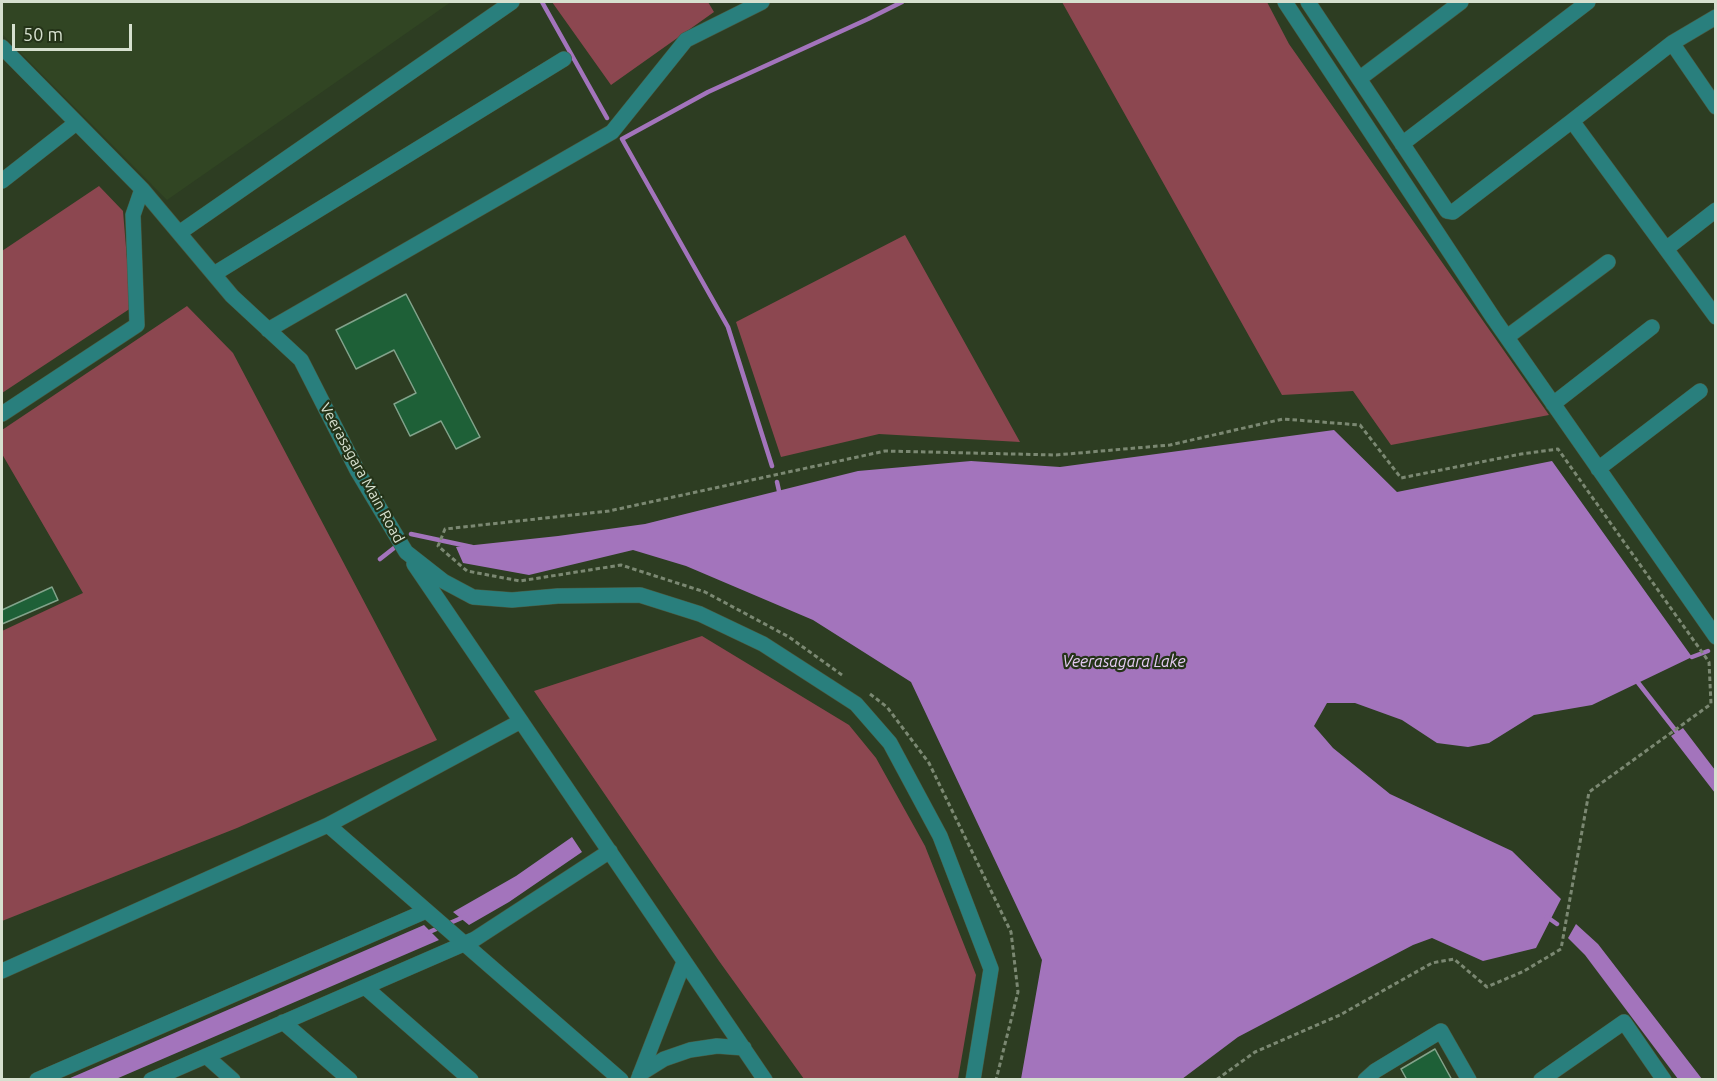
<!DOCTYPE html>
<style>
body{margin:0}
#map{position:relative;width:1717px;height:1081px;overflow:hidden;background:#2d3d22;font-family:Ubuntu,sans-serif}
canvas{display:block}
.frame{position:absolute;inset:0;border:3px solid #d6e0cf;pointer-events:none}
.scale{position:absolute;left:12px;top:24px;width:120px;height:27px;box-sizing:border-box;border:3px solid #d6e0cf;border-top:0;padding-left:8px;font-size:18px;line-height:21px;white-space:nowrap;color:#d6e0cf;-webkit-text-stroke:4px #243318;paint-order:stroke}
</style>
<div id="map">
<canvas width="1717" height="1081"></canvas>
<div class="frame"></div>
<div class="scale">50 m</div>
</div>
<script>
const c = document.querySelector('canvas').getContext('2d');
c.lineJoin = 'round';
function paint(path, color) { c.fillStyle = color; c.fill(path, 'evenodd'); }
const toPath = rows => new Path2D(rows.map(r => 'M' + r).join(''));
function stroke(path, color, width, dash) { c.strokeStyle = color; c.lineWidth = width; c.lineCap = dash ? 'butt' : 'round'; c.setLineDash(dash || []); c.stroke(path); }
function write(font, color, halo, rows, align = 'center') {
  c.font = font + ' Ubuntu,sans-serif'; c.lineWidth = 4.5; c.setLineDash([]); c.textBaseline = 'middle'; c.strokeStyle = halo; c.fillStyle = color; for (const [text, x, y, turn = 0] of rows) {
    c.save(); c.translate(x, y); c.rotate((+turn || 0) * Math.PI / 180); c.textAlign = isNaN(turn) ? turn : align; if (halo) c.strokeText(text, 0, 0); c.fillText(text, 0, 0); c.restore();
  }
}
const built = toPath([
 [2,2,451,2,167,200,2,34]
]);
const green = toPath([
 [552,2,708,2,714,12,611,85],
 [1062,2,1267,2,1289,44,1549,415,1391,445,1353,391,1282,395],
 [99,186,123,211,131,308,2,393,2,251],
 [905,235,1020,442,879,434,781,457,736,322],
 [187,306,233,353,437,740,237,828,2,921,2,631,83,593,2,454,2,430],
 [702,636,849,725,876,758,925,846,976,975,958,1079,804,1079,719,961,534,691]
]);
const water = toPath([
 [1334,430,1397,492,1552,461,1692,657,1592,705,1534,715,1489,743,1468,747,1437,743,1402,720,1355,703,1327,703,1314,726,1333,748,1390,794,1512,851,1561,899,1536,948,1483,961,1432,938,1413,945,1238,1037,1182,1079,1021,1079,1042,960,911,682,813,620,686,566,633,550,529,575,463,563,456,547,558,536,645,524,858,471,971,461,1060,467],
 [1683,728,1715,770,1715,793,1671,736],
 [572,837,582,852,509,902,469,925,453,912,516,876],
 [1576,924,1598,944,1702,1079,1678,1079,1585,955,1568,938],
 [424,925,439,940,116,1079,68,1079]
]);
const stream = toPath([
 [542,2,607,118],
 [772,466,728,327,622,139,708,92,868,19,902,2],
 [777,482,779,491],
 [411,534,472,547],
 [380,559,394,548],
 [1692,657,1708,651],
 [1636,680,1679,735],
 [1547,917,1557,924],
 [427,933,466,916]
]);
const building = toPath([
 [406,294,480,437,456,449,441,421,410,436,394,404,416,393,394,350,356,369,336,330,406,294],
 [52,587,58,600,2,624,2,610,52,587],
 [1435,1049,1452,1080,1407,1080,1401,1069,1435,1049]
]);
const path = toPath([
 [842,675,789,637,705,592,621,565,520,581,467,571,438,546,445,529,609,511,885,451,1056,455,1170,445,1283,419,1360,425,1401,478,1521,454,1558,449,1709,662,1711,704,1589,792,1561,949,1524,971,1487,987,1454,959,1432,963,1340,1015,1255,1052,1216,1080],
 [870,694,887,707,929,763,1011,932,1018,992,996,1080]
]);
const minor = toPath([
 [1285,2,1494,319,1716,637],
 [1308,2,1447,211,1453,212,1572,121,1716,317],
 [1672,43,1716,17],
 [2,47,142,189,232,296,301,360,358,472,406,552,443,581,473,597,512,600,558,596,640,595,700,614,763,644,856,704,890,743,940,836,991,969,973,1080],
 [1359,79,1461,2],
 [1572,121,1672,43,1716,107],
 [1402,144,1588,2],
 [2,181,76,123],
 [179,233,512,2],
 [1666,249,1716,210],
 [214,274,564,59],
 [268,330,612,132,686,40,762,2],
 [1507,337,1608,262],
 [1553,404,1652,327],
 [2,414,137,325,133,215,142,189],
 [1598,469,1700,391],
 [414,564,765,1080],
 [328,825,621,1080],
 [2,971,328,825,521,721],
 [365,987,471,1080],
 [283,1022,350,1080],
 [206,1056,233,1080],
 [640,1074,664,1059,690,1050,717,1046,744,1048],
 [37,1080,426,911],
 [151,1080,475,939,610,851],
 [638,1080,684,962],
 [1365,1080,1375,1071,1441,1031,1469,1080],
 [1541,1080,1624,1022,1664,1080]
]);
const streetNames = [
 ["Veerasagara Main Road",362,473,61]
];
const waterNames = [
 ["Veerasagara Lake",1124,662]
];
paint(built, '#314523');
paint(green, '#8c4750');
paint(water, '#a374bc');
stroke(stream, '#a374bc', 4.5);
paint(building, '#1e6037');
stroke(building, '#82a38b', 1.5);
stroke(minor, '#4b5a41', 16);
stroke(path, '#7b8872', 3, [4.5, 3]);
stroke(minor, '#297f7d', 15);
write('15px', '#d6e0cf', '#243318', streetNames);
write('italic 16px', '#e5ccf3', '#243318', waterNames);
</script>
